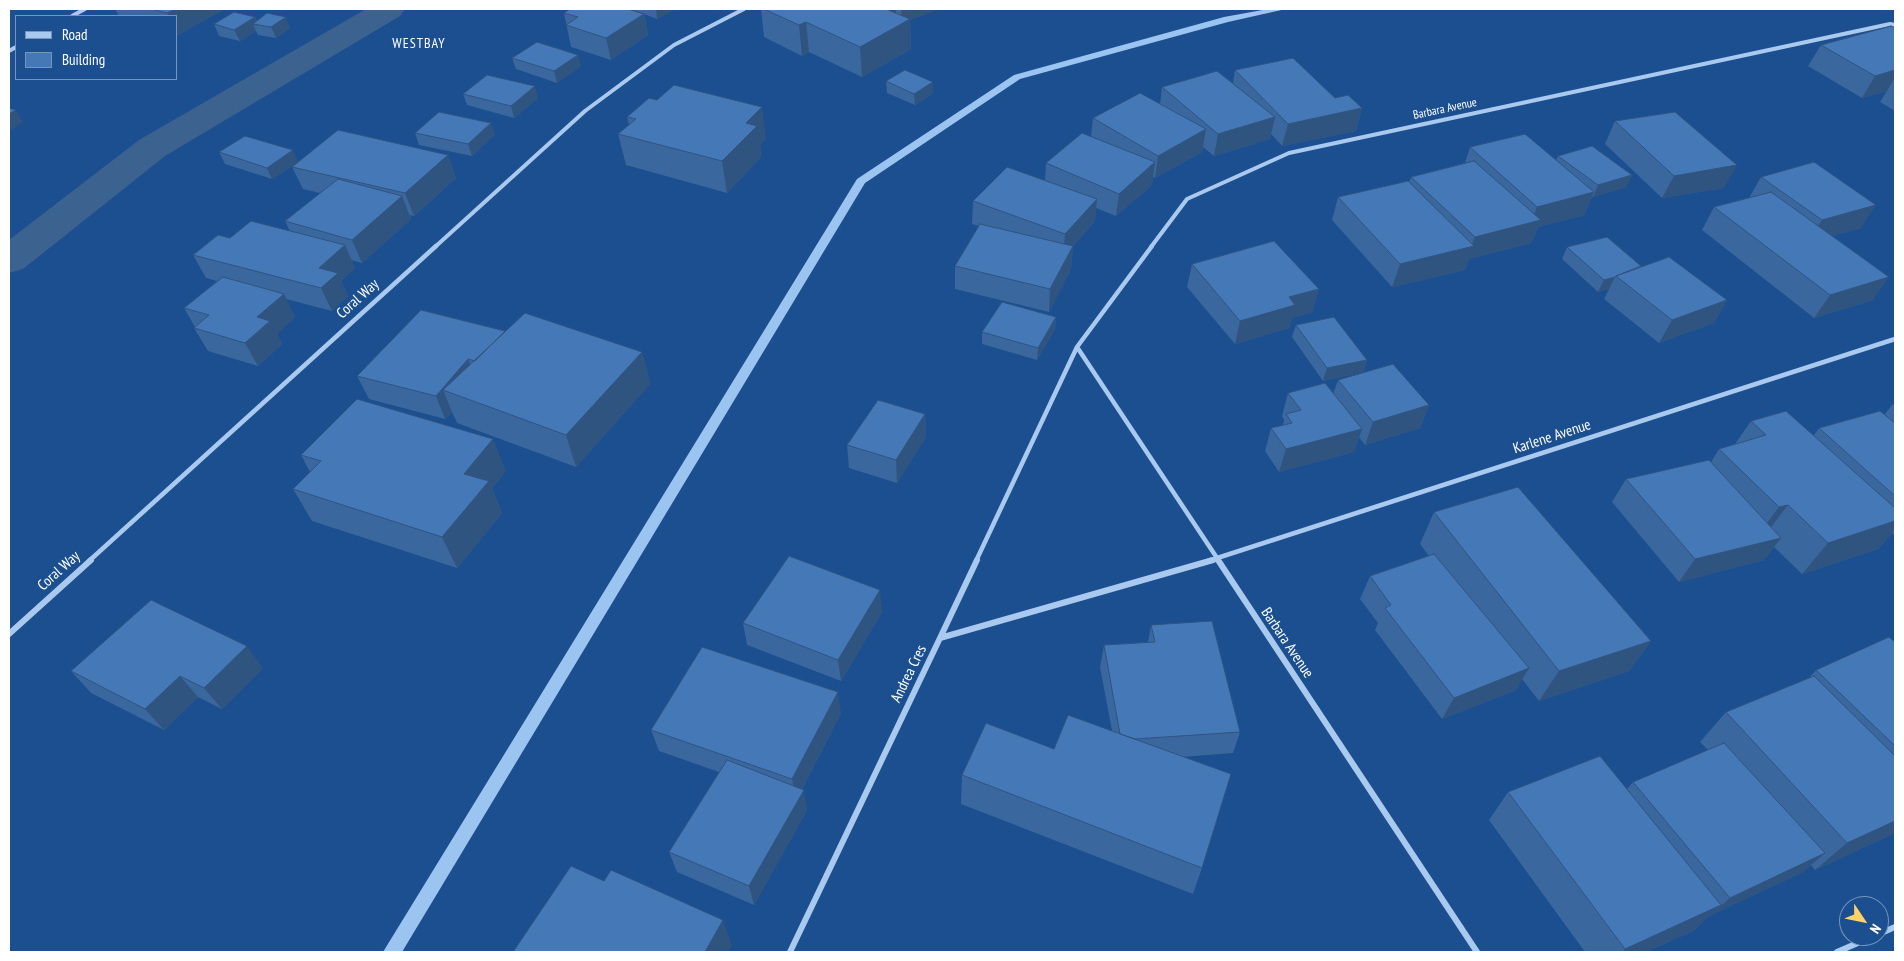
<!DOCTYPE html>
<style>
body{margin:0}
#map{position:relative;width:1904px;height:961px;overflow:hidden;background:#1b4f8f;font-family:"PT Sans Narrow",sans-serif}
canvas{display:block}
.frame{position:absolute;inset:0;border:10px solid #fff;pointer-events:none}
.legend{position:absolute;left:15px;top:15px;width:162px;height:65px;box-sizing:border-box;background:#1b4f8f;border:1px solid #7695bc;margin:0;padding:6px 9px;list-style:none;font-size:15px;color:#fff}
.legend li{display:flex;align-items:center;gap:10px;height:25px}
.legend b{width:25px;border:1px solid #7695bc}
.north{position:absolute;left:1839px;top:896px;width:50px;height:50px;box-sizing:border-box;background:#1b4f8f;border:1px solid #7695bc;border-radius:50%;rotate:124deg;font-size:14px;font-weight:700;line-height:20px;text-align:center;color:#fff}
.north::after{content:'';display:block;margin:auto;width:18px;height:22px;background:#ffd166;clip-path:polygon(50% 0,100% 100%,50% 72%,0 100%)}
</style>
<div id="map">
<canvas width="1904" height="961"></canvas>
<div class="frame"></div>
<ul class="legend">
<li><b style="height:6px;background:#a9c9ee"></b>Road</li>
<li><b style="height:14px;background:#4478b7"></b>Building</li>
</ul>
<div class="north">N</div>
</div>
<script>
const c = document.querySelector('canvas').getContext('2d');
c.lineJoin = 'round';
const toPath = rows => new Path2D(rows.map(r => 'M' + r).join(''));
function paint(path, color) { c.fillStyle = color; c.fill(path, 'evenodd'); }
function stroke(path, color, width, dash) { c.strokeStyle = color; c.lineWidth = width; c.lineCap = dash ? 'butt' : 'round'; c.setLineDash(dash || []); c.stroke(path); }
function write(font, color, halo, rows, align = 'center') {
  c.font = font + ' "PT Sans Narrow",sans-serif'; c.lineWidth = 5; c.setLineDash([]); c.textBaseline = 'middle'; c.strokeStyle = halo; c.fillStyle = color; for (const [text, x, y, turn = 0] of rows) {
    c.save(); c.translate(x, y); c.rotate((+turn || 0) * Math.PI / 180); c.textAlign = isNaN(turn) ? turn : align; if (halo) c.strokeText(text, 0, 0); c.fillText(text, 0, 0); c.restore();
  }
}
const stream = toPath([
 [1268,9,1286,9,1228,22,1020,79,865,183,402,952,383,952,857,179,1014,75,1224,17,1268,9]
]);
const canal = toPath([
 [366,9,405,9,400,16,165,156,23,269,9,273,9,240,139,140,366,9]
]);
const streetFar2 = toPath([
 [72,16,85,9],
 [9,51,16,47],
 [435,247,585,111,674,45,744,9],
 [1151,247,1187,199,1289,153,1890,24,1895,25]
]);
const streetFar1 = toPath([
 [1077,347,1219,561],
 [89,561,436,246],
 [976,561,1077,347,1152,246],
 [1208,561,1895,339]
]);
const street = toPath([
 [1218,560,1477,952],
 [9,634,91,560],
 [940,638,977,560],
 [1879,934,1895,927],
 [790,952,940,638,1213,560],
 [1837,952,1874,936]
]);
const wall = toPath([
 [115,9,224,9,178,35,176,35,176,16,119,16],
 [631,9,675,9,657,19],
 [761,9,938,9,910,20,911,49,862,77,809,52,802,56,764,37],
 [564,13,644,14,648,35,611,60,571,47],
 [255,17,257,21,290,28,276,38,258,35,256,31,240,41,219,36,214,24],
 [1895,28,1895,111,1880,102,1887,91,1862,98,1808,66,1821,45],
 [512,58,581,66,557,83,516,69],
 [1235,70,1335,98,1362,108,1356,131,1282,146,1271,134,1270,139,1214,156,1203,147,1202,152,1155,178,1153,177,1152,185,1116,216,1096,208,1095,221,1073,246,1071,269,1049,312,955,289,955,266,979,226,972,224,973,201,1045,180,1046,163,1091,136,1093,118,1160,104,1162,87,1233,83],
 [886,81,933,93,915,105,887,93],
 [463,94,538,98,514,118,467,105],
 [627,117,766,138,760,145,761,157,727,193,626,165,618,134,629,125],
 [1615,121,1724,188,1662,198,1605,144],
 [415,133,495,134,472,156,419,145],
 [1470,147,1556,160,1558,156,1632,175,1626,187,1592,197,1584,215,1538,227,1531,243,1469,259,1465,270,1392,287,1332,220,1338,197,1409,182,1411,177,1465,163],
 [219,152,298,162,272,179,225,164],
 [448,155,456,178,414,216,410,215,411,219,362,263,351,260,355,268,341,281,348,296,332,311,286,299,295,317,277,334,282,344,258,366,208,351,194,328,195,327,184,308,217,281,206,278,193,255,230,238,290,231,285,221,320,193,303,189,292,167],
 [1761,177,1861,228,1832,236,1873,300,1814,318,1702,230,1714,207,1749,198],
 [1567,247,1641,266,1727,300,1714,323,1659,343,1604,299,1609,289,1598,292,1562,259],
 [1192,264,1319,289,1312,312,1292,318,1289,328,1235,344,1187,287],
 [1056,317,1055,329,1037,360,982,344,982,332],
 [1296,325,1367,360,1363,372,1323,381,1292,337],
 [505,331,642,352,650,384,576,467,457,423,452,412,445,419,369,399,357,376],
 [1338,380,1429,405,1420,428,1365,445,1359,437,1354,452,1279,472,1265,451,1271,428,1283,425,1284,420,1282,416,1288,393,1333,394],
 [1895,404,1895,536,1892,533,1878,549,1802,574,1774,547,1764,560,1679,582,1612,502,1626,479,1711,462,1719,449,1735,444,1751,421,1814,435,1819,428,1885,414,1892,405],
 [925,414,926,437,897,483,849,468,847,445],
 [301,455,506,471,492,488,502,513,457,568,312,521,293,489,310,472],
 [1434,512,1651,641,1629,671,1539,701,1522,679,1516,690,1442,719,1375,630,1378,623,1360,599,1370,576,1429,556,1420,544],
 [882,612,841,681,747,645,743,623],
 [1151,625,1240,732,1233,753,1182,757,1202,868,1193,894,961,804,962,775,1054,749,1112,731,1100,667,1104,645,1148,642],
 [1895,642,1895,833,1815,870,1811,865,1803,872,1709,916,1693,931,1646,952,1585,952,1489,820,1508,792,1627,789,1633,782,1708,750,1700,742,1726,712,1809,678,1816,670],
 [263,668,222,709,198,697,164,730,91,693,71,671],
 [841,713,802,789,807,810,754,905,677,872,669,852,719,772,659,751,651,730]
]);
const shadedWall = toPath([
 [176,9,224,9,178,35,176,32,176,16,169,16,167,13],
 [656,9,675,9,657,19],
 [883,9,896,9,896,21],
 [901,9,938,9,910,20,911,49,862,77,860,47,902,24],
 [644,14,648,35,611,60,606,38],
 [255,17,258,25,253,24,256,31,240,41,234,30],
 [286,17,290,28,276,38,271,27],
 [806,22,809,52,802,56,799,25],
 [578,55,581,66,557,83,554,71],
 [1895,70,1895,80,1894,79,1887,91,1862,98,1875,76],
 [933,82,933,93,915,105,914,94],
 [535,86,538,98,514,118,511,106],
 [762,107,766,138,760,145,761,157,727,193,722,161,746,123],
 [1362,108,1356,131,1282,146,1288,124],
 [16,110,23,122,9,131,9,114],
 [1275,117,1270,139,1214,156,1218,134],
 [491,123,495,134,472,156,468,144],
 [1206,129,1202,152,1155,178,1158,156],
 [293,150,298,162,272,179,267,168],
 [448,155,456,178,414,216,405,193],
 [1155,162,1152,185,1116,216,1119,194],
 [1737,165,1724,188,1662,198,1674,176],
 [1632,175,1626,187,1593,197,1598,185],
 [1594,192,1584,215,1538,227,1531,243,1469,259,1465,270,1392,287,1400,264,1471,247,1475,237,1531,222,1537,207],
 [402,196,411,219,362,263,352,240],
 [1097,199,1095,221,1063,257,1065,234],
 [1876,205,1861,228,1807,243,1822,220],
 [345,245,355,268,341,281,348,296,332,311,321,288,319,268],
 [1073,246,1071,269,1049,312,1050,289],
 [1615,277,1609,289,1598,292,1604,280],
 [1889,277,1873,300,1814,318,1830,295],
 [1319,289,1312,312,1292,318,1289,328,1235,344,1240,321,1289,297],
 [284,294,295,317,277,334,282,344,258,366,245,343,257,317],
 [1727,300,1714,323,1659,343,1672,320],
 [1056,317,1055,329,1037,360,1038,348],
 [642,352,650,384,576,467,566,435],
 [468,359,477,382,443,390,452,412,445,419,436,396],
 [1367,360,1363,372,1323,381,1327,368],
 [1429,405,1420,428,1365,445,1373,422],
 [925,414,926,437,897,483,896,460],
 [1362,429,1354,452,1279,472,1286,449],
 [493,439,506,471,492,488,502,513,457,568,442,537,464,474],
 [1788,505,1764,536,1755,539,1779,507],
 [1895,521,1895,529,1878,549,1802,574,1828,543],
 [1781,538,1764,560,1679,582,1695,559],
 [880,590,882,612,841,681,838,660],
 [1651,641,1629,671,1539,701,1559,671],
 [247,646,263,668,222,709,204,688],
 [1529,668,1516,690,1442,719,1454,698],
 [180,676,198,697,164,730,145,709],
 [838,692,841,713,796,800,792,779],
 [804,790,807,810,754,905,749,886],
 [1895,821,1895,833,1815,870,1847,843],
 [1825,853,1803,872,1709,916,1730,898],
 [1721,905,1693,931,1646,952,1622,952,1625,949],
 [723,920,732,945,728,952,705,952]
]);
const building = toPath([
 [151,9,176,9,167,13,151,9],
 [570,9,628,9,644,14,606,38,566,25,578,17,564,13,570,9],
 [764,9,886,9,910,19,860,47,806,22,799,25,764,9],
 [234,12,255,17,234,30,214,24,234,12],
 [267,13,286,17,271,27,253,24,267,13],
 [1891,26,1895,28,1895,70,1875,76,1821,45,1891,26],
 [537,42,578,55,554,71,512,58,537,42],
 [1293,58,1335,98,1348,95,1362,108,1288,124,1235,70,1293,58],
 [905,70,933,82,914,94,886,81,905,70],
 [1217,71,1275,117,1218,134,1162,87,1217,71],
 [487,75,535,86,511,106,463,94,487,75],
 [674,85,762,107,746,123,757,126,722,161,618,134,636,119,627,117,649,98,657,100,674,85],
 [1140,93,1206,129,1158,156,1093,118,1140,93],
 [9,108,16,110,9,114,9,108],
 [439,112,491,123,468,144,415,133,439,112],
 [1675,112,1737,165,1674,176,1615,121,1675,112],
 [338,130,448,155,405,193,292,167,338,130],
 [1082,133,1155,162,1119,194,1046,163,1082,133],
 [1525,134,1594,192,1537,207,1470,147,1525,134],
 [245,136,293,150,267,168,219,152,245,136],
 [1592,146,1632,175,1598,185,1558,156,1592,146],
 [1474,161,1541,220,1475,237,1411,177,1474,161],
 [1814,162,1876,205,1822,220,1761,177,1814,162],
 [1007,167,1097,199,1065,234,973,201,1007,167],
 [338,179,402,196,352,240,285,221,338,179],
 [1408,181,1474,246,1400,264,1338,197,1408,181],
 [1771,192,1889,277,1830,295,1714,207,1771,192],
 [251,221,345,245,319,268,338,273,321,288,193,255,218,235,230,238,251,221],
 [980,224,1073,246,1050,289,955,266,980,224],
 [1607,237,1641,266,1616,276,1615,277,1604,280,1567,247,1607,237],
 [1274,241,1319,289,1289,297,1295,305,1240,321,1192,264,1274,241],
 [1669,257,1727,300,1672,320,1616,276,1669,257],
 [223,277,284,294,257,317,270,321,245,343,194,328,209,315,184,308,223,277],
 [1002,302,1056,317,1038,348,982,332,1002,302],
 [421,310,505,331,475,361,468,359,436,396,357,376,421,310],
 [525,313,642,352,566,435,443,390,525,313],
 [1334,317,1367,360,1327,368,1296,325,1334,317],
 [1393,364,1429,405,1373,422,1338,380,1393,364],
 [1325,383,1362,429,1286,449,1271,428,1292,423,1286,414,1301,410,1288,393,1325,383],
 [357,399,493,439,464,474,489,481,442,537,293,489,321,461,301,455,357,399],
 [878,400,925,414,896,460,847,445,878,400],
 [1786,411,1895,508,1895,521,1828,543,1788,505,1779,507,1719,449,1766,435,1751,421,1786,411],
 [1880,411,1895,423,1895,496,1819,428,1880,411],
 [1709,460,1781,538,1695,559,1626,479,1709,460],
 [1518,487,1651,641,1559,671,1434,512,1518,487],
 [1434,554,1529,668,1454,698,1385,608,1391,605,1370,576,1434,554],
 [789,556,880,590,838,660,743,623,789,556],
 [151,600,247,646,204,688,180,676,145,709,71,671,151,600],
 [1212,621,1240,732,1135,739,1120,734,1104,645,1155,642,1151,625,1212,621],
 [1889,637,1895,642,1895,746,1816,670,1889,637],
 [702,647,838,692,792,779,651,730,702,647],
 [1814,676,1895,756,1895,821,1847,843,1726,712,1814,676],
 [1068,715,1231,774,1202,868,962,775,986,723,1054,749,1068,715],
 [1724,743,1825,853,1730,898,1633,782,1724,743],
 [1600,756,1721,905,1625,949,1508,792,1600,756],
 [727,760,804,790,749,886,669,852,727,760],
 [571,866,604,881,611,870,723,920,705,952,513,952,571,866]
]);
const farStreetnames = [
 ["Barbara Avenue",1445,109,-12]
];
const farNeighbourhoodnames = [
 ["WESTBAY",419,44]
];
const streetNames = [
 ["Coral Way",358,299,-42],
 ["Karlene Avenue",1552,437,-18],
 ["Coral Way",59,571,-42],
 ["Barbara Avenue",1287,643,56],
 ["Andrea Cres",909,674,-64]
];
paint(stream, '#9cc4f0');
paint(canal, '#3c6290');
stroke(streetFar2, '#a9c9ee', 4);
stroke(streetFar1, '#a9c9ee', 4.5);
stroke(street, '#a9c9ee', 6);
paint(wall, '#3a679d');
paint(shadedWall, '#305480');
paint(building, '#4478b7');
stroke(building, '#305480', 1);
write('12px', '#fff', '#1b4f8f', farStreetnames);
c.letterSpacing = '1px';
write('14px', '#fff', '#1b4f8f', farNeighbourhoodnames);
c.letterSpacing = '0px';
write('15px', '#fff', '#1b4f8f', streetNames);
</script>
